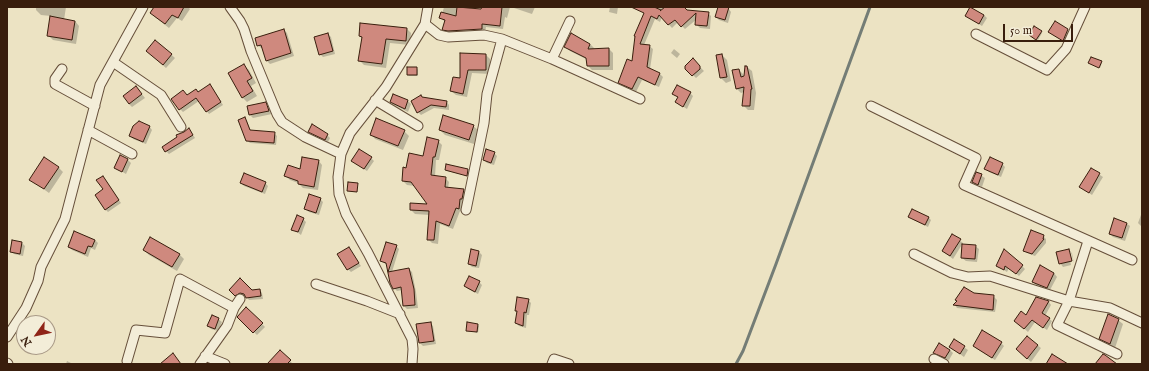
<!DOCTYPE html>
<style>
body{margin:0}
#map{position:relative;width:1149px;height:371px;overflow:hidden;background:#ece3c3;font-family:"IM FELL English",serif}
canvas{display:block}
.frame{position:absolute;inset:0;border:8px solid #391e0d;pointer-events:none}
.north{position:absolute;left:16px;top:315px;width:40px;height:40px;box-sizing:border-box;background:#f3edd8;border:1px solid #a99a87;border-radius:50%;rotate:237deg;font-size:11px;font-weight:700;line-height:16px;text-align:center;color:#391e0d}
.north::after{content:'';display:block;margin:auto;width:14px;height:18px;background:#8f2418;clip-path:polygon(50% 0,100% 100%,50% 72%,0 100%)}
.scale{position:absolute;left:1003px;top:24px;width:70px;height:18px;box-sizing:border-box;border:2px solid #391e0d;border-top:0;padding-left:5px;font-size:12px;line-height:14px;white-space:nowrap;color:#391e0d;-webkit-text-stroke:3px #f3edd8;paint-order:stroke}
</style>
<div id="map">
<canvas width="1149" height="371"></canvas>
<div class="frame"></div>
<div class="north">N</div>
<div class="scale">50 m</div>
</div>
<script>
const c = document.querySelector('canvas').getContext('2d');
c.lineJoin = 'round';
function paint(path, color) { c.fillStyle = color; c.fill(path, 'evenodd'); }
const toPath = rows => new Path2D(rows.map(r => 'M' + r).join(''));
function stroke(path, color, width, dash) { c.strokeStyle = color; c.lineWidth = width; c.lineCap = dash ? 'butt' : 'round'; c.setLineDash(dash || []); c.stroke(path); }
const shadow = toPath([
 [36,7,66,7,64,20,75,21,79,26,76,44,53,40,48,35,51,16,41,15,36,10],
 [155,7,188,7,190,9,182,21,177,18,169,28,155,17],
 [444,7,471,7,471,9,482,11,483,7,510,7,507,18,505,17,503,29,486,27,485,33,447,33,443,29,445,22,441,18],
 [511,7,535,7,532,14],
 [610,7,618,7,617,14,609,12],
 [643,7,665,7,665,9,667,7,683,7,687,11,708,13,711,16,710,29,700,28,696,24,697,19,685,29,678,22,672,28,662,17,660,22,655,19,644,45,649,46,653,49,650,69,660,74,663,77,659,87,642,80,636,92,623,86,620,82,633,63,645,14,642,11],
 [719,7,728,8,731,12,728,23,719,20,716,17],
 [984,15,987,18,982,26,966,16],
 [1055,22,1071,33,1066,43,1049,32],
 [407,29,411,33,410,45,390,43,386,68,364,65,359,60,362,38,360,36],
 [284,30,287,33,294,56,270,64,267,61,263,48,261,48,258,45],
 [1041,32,1042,33,1038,40,1031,36],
 [328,34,331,37,335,54,323,57,320,54],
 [571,35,590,44,594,48,593,50,609,49,613,53,613,70,592,70,588,66,588,60,570,51,566,47],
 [156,41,175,58,166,68,150,54],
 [674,49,680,54,677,58,671,53],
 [461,54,486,55,490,59,490,74,472,73,467,97,456,95,451,91,461,80],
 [722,55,727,60,731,81,726,83,721,78],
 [693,60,704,71,696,78,685,67],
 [1101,62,1102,63,1100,68,1090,63],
 [244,66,249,70,256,83,251,86,257,96,247,102,242,97],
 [747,67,752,71,756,93,754,110,748,110,743,105,744,92,741,93,736,88,739,70,743,74,744,80],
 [417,68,418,70,418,76,409,76,408,75],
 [136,87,145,98,132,107,129,104],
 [213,89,223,105,209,114,199,101,183,112,180,109,187,96],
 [690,93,693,96,687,109,676,102,679,98,674,94],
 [393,95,408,101,411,104,408,112,394,105,391,102],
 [423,98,446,101,449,105,449,110,434,108,421,115,418,112],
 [265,104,269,107,272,114,253,118,250,115],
 [245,118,247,121,251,131,274,133,277,136,276,145,250,143,247,140],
 [149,126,152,130,146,144,133,139,130,135],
 [473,126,478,130,474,144,445,135,440,130],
 [309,131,327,135,330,138,328,142,312,134],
 [404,131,409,136,403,150,375,139,371,134],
 [191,132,195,138,169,154,166,151],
 [438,141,442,145,439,160,436,160,435,177,445,178,449,182,448,188,464,190,468,193,463,212,460,211,453,229,440,224,438,244,432,243,428,239,430,215,415,214,411,210,411,204,429,205,415,186,407,185,403,181,406,169,424,157],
 [494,153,497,156,494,165,487,163,484,160],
 [371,158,374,161,367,171,352,161],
 [128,160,131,163,126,174,116,168],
 [318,160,322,165,318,190,303,188,298,183,290,180,286,176,301,171],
 [1002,164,1005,167,1001,177,989,172,986,169],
 [447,165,468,170,469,171,468,176,447,171,446,170],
 [58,167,63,172,49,193,31,180],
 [1091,169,1103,177,1092,195,1080,187],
 [977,173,985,178,982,187,973,182],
 [105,180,121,203,108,212,105,209],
 [241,183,265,183,268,186,265,194,244,186],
 [320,199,323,202,319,215,309,212,305,209],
 [1142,212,1142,227,1138,223],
 [909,216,928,217,931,220,928,227,912,219],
 [303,219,306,222,301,235,293,229],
 [1126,223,1130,226,1125,241,1113,237,1110,234],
 [75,232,95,240,98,243,95,250,91,248,88,257,72,250,69,247],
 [953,235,963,243,953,259,943,251],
 [1043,236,1046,239,1046,243,1035,256,1027,253,1024,250],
 [22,243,25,246,23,256,14,254,11,251],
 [396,246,399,249,392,272,409,269,412,272,416,292,418,308,407,309,404,306,402,290,397,291,394,288,391,282,387,265,381,261],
 [975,246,979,249,977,262,966,261,962,258],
 [349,248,361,266,351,272,348,269],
 [144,250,179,254,184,259,177,271,149,255],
 [472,250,479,252,482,255,479,268,472,267,469,264],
 [1069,250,1072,253,1074,264,1071,252,1069,252,1071,265,1063,267,1060,263],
 [997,266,1022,266,1025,269,1019,276,1009,268,1007,272],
 [1040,267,1054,273,1057,277,1050,290,1036,285,1033,282],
 [479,282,482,285,478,294,468,289,465,286],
 [230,290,260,290,262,293,263,299,249,300,246,296,241,296,238,297],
 [974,294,993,296,997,300,995,312,957,308,955,305,958,302,956,300],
 [1037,298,1049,302,1051,305,1045,316,1052,321,1047,330,1035,322,1028,332,1018,323,1026,316],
 [528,300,531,303,529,315,527,315,526,328,519,326,516,323,518,312,516,310],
 [246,308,265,327,257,335,238,317],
 [218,319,222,322,218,331,211,329,208,326],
 [1118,320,1123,324,1115,348,1105,343,1100,338],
 [430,323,433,326,436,344,423,346,420,343],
 [478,325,479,326,478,333,467,330],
 [1027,337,1041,348,1031,362,1020,352],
 [954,340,968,350,964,357,950,347],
 [1001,343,1004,346,995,360,976,348],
 [950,350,953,353,949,360,938,356,935,353],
 [280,351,293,364,268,364],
 [67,361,73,364,66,364]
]);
const stream = toPath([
 [736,364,743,351,776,264,870,7]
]);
const building = toPath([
 [154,7,184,7,178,18,172,15,165,24,150,13,154,7],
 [457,7,481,9,482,7,502,7,500,26,482,24,482,29,448,31,442,30,445,20,439,18,441,12,456,16,457,7],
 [631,7,654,7,661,10,660,11,665,7,684,7,687,10,709,12,707,26,695,25,696,13,681,27,675,20,668,25,659,15,657,19,651,16,640,44,650,45,647,67,660,73,655,85,638,77,632,89,618,83,627,59,632,61,635,36,634,36,644,13,631,7],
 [718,7,729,7,725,20,715,17,718,7],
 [970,7,984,15,979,24,965,16,970,7],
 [50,16,75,21,72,40,47,36,50,16],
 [1055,21,1068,29,1063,41,1048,32,1055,21],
 [360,23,407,28,406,41,386,39,382,64,358,61,362,37,359,36,360,23],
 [1034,26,1042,31,1036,40,1029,35,1034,26],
 [284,29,291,53,266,61,261,45,257,46,255,38,284,29],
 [328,33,333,51,319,55,314,37,328,33],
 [571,33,590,44,588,49,609,48,609,66,587,66,586,58,564,47,571,33],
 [155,40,172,54,163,65,146,51,155,40],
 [460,53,486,54,486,70,468,70,463,94,450,91,453,77,460,78,460,53],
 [722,54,727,77,720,78,716,55,722,54],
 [1091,57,1102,61,1099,68,1088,63,1091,57],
 [693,58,700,66,700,69,692,76,685,69,685,66,693,58],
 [244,64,252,78,247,81,253,91,242,98,228,73,244,64],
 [745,66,747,66,752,89,751,89,750,106,742,106,744,87,736,89,732,70,739,69,741,77,744,76,745,66],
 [407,67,417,67,417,75,407,75,407,67],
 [210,84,221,102,206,112,196,98,179,110,171,99,183,90,187,95,196,89,198,92,210,84],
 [677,85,691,92,683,107,675,102,678,97,672,94,677,85],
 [136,86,142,94,129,104,123,96,136,86],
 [393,94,408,100,405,109,390,102,393,94],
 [421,95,422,97,447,101,446,107,431,105,417,113,411,101,421,95],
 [266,102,269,111,249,115,247,106,266,102],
 [443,115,474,125,469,140,439,130,443,115],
 [245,117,250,130,275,132,274,143,246,141,238,120,245,117],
 [376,118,405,130,398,146,370,135,376,118],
 [139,121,150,126,143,142,129,136,133,126,139,121],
 [312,124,328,134,325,140,308,132,312,124],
 [189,128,193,135,165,152,162,147,177,137,176,135,184,132,189,128],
 [427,137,439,140,435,157,433,157,431,175,446,177,445,187,464,189,462,199,460,199,459,209,456,208,449,226,436,221,434,240,427,240,429,211,410,210,410,203,427,204,411,182,402,181,403,167,406,168,409,153,423,156,427,137],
 [359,149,372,157,364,169,351,161,359,149],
 [486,149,495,152,491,163,483,160,486,149],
 [120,155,128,159,122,172,114,168,120,155],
 [44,157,59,167,44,189,29,180,44,157],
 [302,157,319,160,314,187,298,184,298,181,284,176,288,165,300,169,302,157],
 [990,157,1003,163,998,175,984,169,990,157],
 [446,164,468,169,467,176,445,170,446,164],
 [1091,168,1100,173,1089,193,1079,187,1091,168],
 [976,172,982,174,978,185,972,182,976,172],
 [244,173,266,182,262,192,240,183,244,173],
 [103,176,119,200,105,210,95,195,103,189,96,180,103,176],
 [348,182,358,183,357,192,347,191,348,182],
 [309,194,321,198,316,213,304,209,309,194],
 [912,209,929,217,925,225,908,217,912,209],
 [297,215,304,218,298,232,291,230,297,215],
 [1114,218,1127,223,1122,238,1109,234,1114,218],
 [1031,230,1044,235,1043,239,1044,239,1032,254,1023,251,1031,230],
 [74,231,95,240,92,247,88,246,85,254,68,247,74,231],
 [952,234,961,239,950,256,942,251,952,234],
 [150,237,180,254,172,267,143,250,150,237],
 [12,240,22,242,20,254,10,252,12,240],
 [386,242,397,245,388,272,409,268,414,289,415,305,403,306,401,287,393,289,390,283,386,263,380,261,386,242],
 [962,244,976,245,975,259,961,258,962,244],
 [349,247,359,263,347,270,337,254,349,247],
 [471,249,479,251,476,266,468,264,471,249],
 [1004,249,1023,265,1016,274,1005,266,1004,270,996,266,1004,249],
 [1069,249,1072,261,1059,264,1056,252,1069,249],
 [1040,265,1054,273,1047,288,1032,282,1040,265],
 [469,276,480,281,475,292,464,286,469,276],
 [240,278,252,290,260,289,261,296,246,298,244,294,240,293,235,296,229,290,240,278],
 [964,287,974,293,994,295,993,310,953,305,957,301,955,300,964,287],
 [517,297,529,299,526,313,524,312,523,326,515,323,517,311,515,311,517,297],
 [1036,297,1049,301,1042,313,1050,318,1043,328,1032,320,1024,329,1014,321,1021,311,1026,315,1036,297],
 [246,307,263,323,253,333,237,317,246,307],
 [1108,314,1119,319,1110,344,1099,339,1108,314],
 [212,315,219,318,215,329,207,326,212,315],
 [431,322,434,341,419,343,416,324,431,322],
 [467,322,478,324,477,332,466,331,467,322],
 [982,330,1002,342,992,358,973,346,982,330],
 [1027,336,1038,345,1027,359,1016,349,1027,336],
 [954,339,965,346,960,354,949,347,954,339],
 [939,343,950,350,945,358,933,353,939,343],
 [280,350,291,360,287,364,267,364,280,350],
 [173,353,181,364,160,364,173,353],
 [1052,354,1068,364,1046,364,1052,354],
 [1103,354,1105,355,1117,364,1095,364,1103,354]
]);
const street = toPath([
 [230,7,240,21,244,29,251,51,277,114,282,122,305,137,341,154],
 [425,24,439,35,448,37,484,35,502,39,552,59,640,99],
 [976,34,1047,70,1066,49,1085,7],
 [552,59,570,21],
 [113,62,161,95,181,127],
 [62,69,55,79,55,84,95,106],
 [375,100,418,126],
 [871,106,976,158,964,185,1132,260],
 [88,130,132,154],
 [466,210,484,123,487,94,502,39],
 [1088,241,1069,301,1057,325,1117,354],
 [914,254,952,273,968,277,990,276,1069,301,1110,308,1142,323],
 [316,284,367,301,400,314],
 [7,337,26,308,38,281,41,267,65,219,100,85,143,7],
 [205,356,225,364],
 [934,359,944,364],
 [127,361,136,330,165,333,180,279,234,308],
 [7,363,8,364],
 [200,364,227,326,234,308,240,299],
 [412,364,413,349,412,339,368,253,346,214,339,194,338,177,341,154,350,133,386,87,425,24,428,7],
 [552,364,554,359,569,364]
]);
paint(shadow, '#0003');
stroke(stream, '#747d76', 3);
paint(building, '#cf897e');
stroke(building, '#391e0d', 1);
stroke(street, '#664f3a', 11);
stroke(street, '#f3edd8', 9);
</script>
